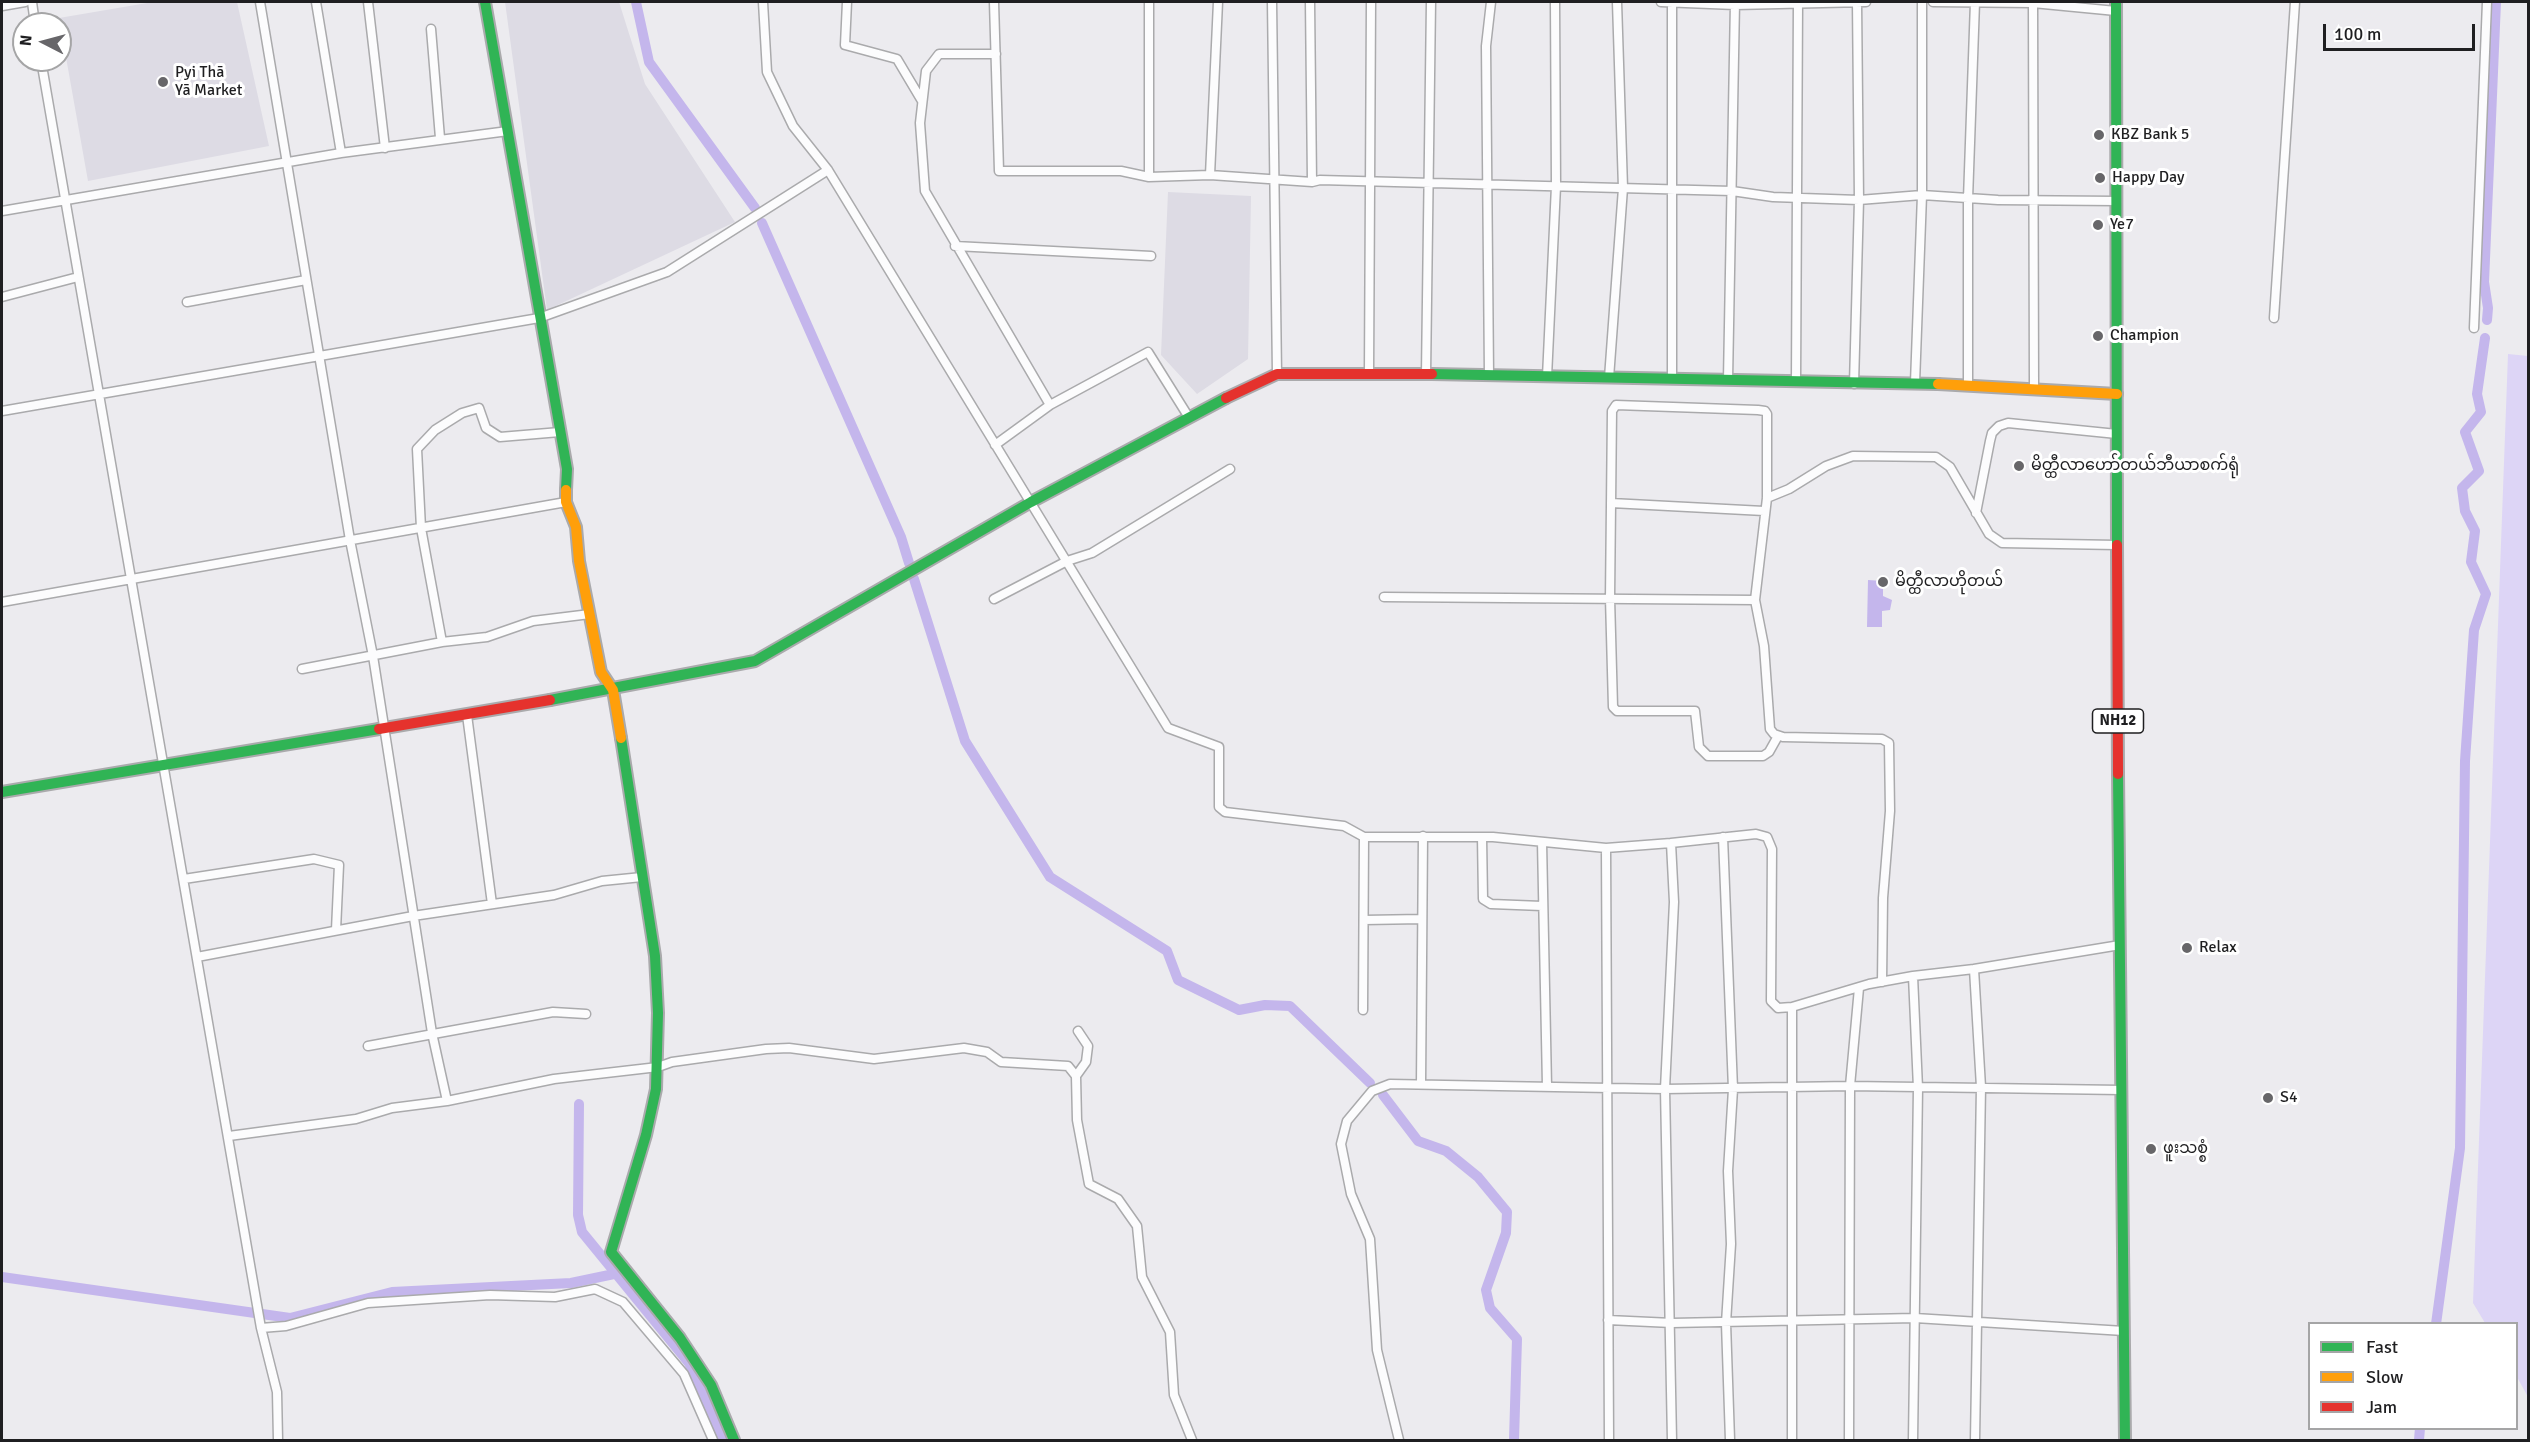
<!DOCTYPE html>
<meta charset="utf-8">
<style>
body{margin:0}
#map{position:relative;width:2530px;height:1442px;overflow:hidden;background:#ecebef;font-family:Signika,sans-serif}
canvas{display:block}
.frame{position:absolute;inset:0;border:3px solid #1f1f21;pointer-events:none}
.legend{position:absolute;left:2308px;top:1322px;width:210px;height:108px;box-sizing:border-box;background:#fff;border:2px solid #a5a5a6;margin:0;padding:8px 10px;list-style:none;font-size:18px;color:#1f1f21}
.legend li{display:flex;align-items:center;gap:12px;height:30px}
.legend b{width:30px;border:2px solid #a5a5a6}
.north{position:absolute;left:12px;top:12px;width:60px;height:60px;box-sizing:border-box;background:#fff;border:2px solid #a5a5a6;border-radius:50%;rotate:276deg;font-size:16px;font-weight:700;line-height:24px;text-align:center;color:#1f1f21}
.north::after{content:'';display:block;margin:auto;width:21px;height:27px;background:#676669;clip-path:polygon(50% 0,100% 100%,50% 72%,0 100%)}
.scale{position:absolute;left:2323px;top:24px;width:152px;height:27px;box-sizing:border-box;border:3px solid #1f1f21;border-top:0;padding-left:8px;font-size:18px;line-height:21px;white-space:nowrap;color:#1f1f21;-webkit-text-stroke:4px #fff;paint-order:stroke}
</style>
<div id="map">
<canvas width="2530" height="1442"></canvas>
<div class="frame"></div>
<ul class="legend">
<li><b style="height:8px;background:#30b455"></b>Fast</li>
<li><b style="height:8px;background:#ff9f0a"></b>Slow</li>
<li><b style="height:8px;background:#e5322d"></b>Jam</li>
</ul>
<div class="north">N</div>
<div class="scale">100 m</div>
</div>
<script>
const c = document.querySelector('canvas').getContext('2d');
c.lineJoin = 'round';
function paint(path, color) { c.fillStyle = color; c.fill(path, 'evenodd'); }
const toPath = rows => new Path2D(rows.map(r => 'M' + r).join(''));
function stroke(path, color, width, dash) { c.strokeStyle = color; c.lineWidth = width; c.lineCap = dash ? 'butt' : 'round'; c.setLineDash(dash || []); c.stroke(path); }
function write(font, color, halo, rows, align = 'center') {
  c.font = font + ' Signika,"Noto Sans Myanmar",sans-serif'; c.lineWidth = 6; c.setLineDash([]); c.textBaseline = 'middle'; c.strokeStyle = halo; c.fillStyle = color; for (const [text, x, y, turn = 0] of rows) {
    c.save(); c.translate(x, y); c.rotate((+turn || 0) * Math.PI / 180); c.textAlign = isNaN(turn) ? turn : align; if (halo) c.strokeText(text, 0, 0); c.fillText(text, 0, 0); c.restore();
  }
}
const built = toPath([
 [153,2,237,2,269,146,88,181,59,18],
 [505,2,619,2,645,84,735,222,547,310],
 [1168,192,1251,196,1248,359,1197,394,1161,355]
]);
const green = toPath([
 [2508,354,2528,356,2528,1397,2517,1377,2516,1324,2485,1323,2473,1303]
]);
const water = toPath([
 [1868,580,1883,581,1883,596,1892,600,1890,610,1882,611,1882,627,1867,627]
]);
const canal = toPath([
 [636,2,649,62,755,208],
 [762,223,901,537,909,563],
 [2487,320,2488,308,2484,282,2496,2],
 [914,579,965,741,1050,877,1167,951,1178,980,1239,1010,1265,1005,1290,1006,1370,1083],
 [1383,1095,1418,1141,1446,1151,1478,1177,1507,1212,1506,1233,1486,1290,1490,1308,1517,1339,1514,1440],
 [579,1104,578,1215,582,1232,689,1363,722,1440],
 [2,1277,290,1318,392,1292,571,1283,614,1274],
 [2436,1324,2460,1148,2465,761,2474,630,2486,594,2471,562,2475,531,2465,511,2462,488,2479,471,2465,432,2481,412,2477,394,2485,338],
 [2419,1440,2420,1428]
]);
const street = toPath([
 [32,2,35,24],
 [260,2,350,540,373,656,432,1033,447,1101],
 [316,2,341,153],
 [368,2,385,148],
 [763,2,767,72,793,126,828,170,1168,728,1219,747,1219,807,1225,812,1344,826,1364,837,1493,837,1606,848,1671,843],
 [847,2,845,45,897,59,922,101],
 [994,2,999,171,1121,171,1149,177,1210,175,1312,182,1320,180,1732,191,1773,197,1859,200,1922,195,1998,200,2117,201],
 [1149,2,1149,177],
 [1272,2,1277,374],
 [1310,2,1312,182],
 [1661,2,1735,5,1866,2],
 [1933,2,2033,3,2116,11],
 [2033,2,2034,387],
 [2,6,25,2],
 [431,29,440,138],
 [996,54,939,54,926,71,920,123,925,191,1050,405],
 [41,60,261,1328,277,1392,278,1440],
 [1210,175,1218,2],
 [2,211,341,153,508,131],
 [955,246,1151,256],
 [2,297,78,277],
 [187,302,306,280],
 [2274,318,2295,2],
 [2474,328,2487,2],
 [1369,373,1371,2],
 [1426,374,1431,2],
 [1489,375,1486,46,1491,2],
 [1547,377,1556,186,1555,2],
 [1609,378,1623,188,1617,2],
 [1672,379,1672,2],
 [1728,380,1735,2],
 [1796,381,1798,2],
 [1915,383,1922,195,1922,2],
 [1854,384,1859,200,1857,2],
 [1968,386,1968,199,1975,2],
 [2,411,539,318,667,272,828,170],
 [995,445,1050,405,1148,352,1188,416],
 [1767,498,1789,489,1826,466,1853,456,1936,457,1950,467,1989,534,2002,543,2117,545],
 [1611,503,1764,511],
 [1976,513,1990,441,1992,433,1999,426,2008,423,2117,434],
 [1384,597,1755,600],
 [994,599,1067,561,1092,553,1230,469],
 [2,602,566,502],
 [442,642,421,528,417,449,435,430,462,413,479,408,486,428,500,437,560,432],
 [302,669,442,642,487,637,533,621,590,614],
 [467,715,492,904],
 [1778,736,1769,752,1763,756,1708,756,1699,747,1695,711,1617,711,1613,707,1610,598,1612,411,1616,405,1758,410,1765,411,1767,414,1767,498,1755,600,1764,646,1770,729,1774,734,1783,737,1882,739,1889,743,1890,811,1883,898,1882,982],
 [1482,837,1483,899,1491,904,1542,906],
 [1723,837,1733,1089,1728,1171,1731,1244,1726,1323,1730,1440],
 [1542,842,1547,1086],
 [1606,848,1609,1440],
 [184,879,314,859,339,865,336,930],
 [1364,920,1422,919],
 [197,957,413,916,554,895,602,881,642,877],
 [1974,969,2120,945],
 [1913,976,1974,969,1981,1087,1975,1440],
 [1792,1007,1792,1440],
 [1363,1010,1364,837],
 [1078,1031,1088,1046,1086,1062,1076,1076,1077,1120,1089,1184,1118,1199,1137,1226,1142,1277,1170,1332,1174,1395,1192,1440],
 [368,1046,553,1012,586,1014],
 [1421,1084,1423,836],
 [229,1136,356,1119,392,1108,447,1101,554,1079,658,1067,672,1062,766,1049,789,1048,874,1059,964,1048,987,1052,1001,1062,1068,1066,1076,1076],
 [1608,1320,1672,1323,1915,1318,2124,1331],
 [261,1328,286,1326,368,1303,490,1295,555,1297,595,1289,623,1302,684,1374,713,1440],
 [1399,1440,1377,1350,1370,1239,1351,1194,1341,1144,1347,1121,1372,1091,1390,1084,1665,1089,1850,1086,2121,1090],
 [1672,1440,1665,1089,1674,902,1671,843,1756,834,1767,837,1772,849,1771,1001,1778,1008,1792,1007,1869,984,1913,976,1918,1088,1913,1440],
 [1849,1440,1850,1086,1859,988]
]);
const fast = toPath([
 [485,2,567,469,566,490],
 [2116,2,2117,545],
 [1432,374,1938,384],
 [550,700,755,661,1031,502,1226,398],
 [621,738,655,956,658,1013,656,1089,646,1135,611,1252,680,1338,711,1385,734,1440],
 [2118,774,2125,1440],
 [2,792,379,729]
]);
const slow = toPath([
 [1938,384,2117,394],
 [566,490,566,502,576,527,579,561,601,672,613,690,621,738]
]);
const jam = toPath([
 [1226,398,1277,374,1432,374],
 [2117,545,2118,774],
 [379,729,550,700]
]);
const markers = [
 [163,82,6,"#676669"],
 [2099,135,6,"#676669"],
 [2100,178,6,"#676669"],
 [2098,225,6,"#676669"],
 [2098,336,6,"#676669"],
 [2019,466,6,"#676669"],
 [1883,582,6,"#676669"],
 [2187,948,6,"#676669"],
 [2268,1098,6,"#676669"],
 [2151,1149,6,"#676669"]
];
const shields = [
 [2118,721,51]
];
const shieldNames = [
 ["NH12",2118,721]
];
const poiNames = [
 ["Pyi Thā",175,73],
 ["Yā Market",175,91],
 ["KBZ Bank 5",2111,135],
 ["Happy Day",2112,178],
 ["Ye7",2110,225],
 ["Champion",2110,336],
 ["မိတ္ထီလာဟော်တယ်ဘီယာစက်ရုံ",2031,466],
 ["မိတ္ထီလာဟိုတယ်",1895,582],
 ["Relax",2199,948],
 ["S4",2280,1098],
 ["ဖူးသစ္စံ",2163,1149]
];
paint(built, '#dddbe4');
paint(green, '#ddd5f6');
paint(water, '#c4b6ec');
stroke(canal, '#c4b6ec', 10);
stroke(street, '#aaaaac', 11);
stroke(fast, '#aaaaac', 14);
stroke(slow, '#aaaaac', 14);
stroke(jam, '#aaaaac', 14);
stroke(street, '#fcfcfd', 8);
stroke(fast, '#30b455', 10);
stroke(slow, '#ff9f0a', 10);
stroke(jam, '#e5322d', 10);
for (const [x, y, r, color] of markers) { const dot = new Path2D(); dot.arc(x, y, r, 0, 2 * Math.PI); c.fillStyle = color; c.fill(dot); stroke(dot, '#fff', 2); }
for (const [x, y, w] of shields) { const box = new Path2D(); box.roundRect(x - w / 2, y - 12, w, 24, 4.5); c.fillStyle = '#fff'; c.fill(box); stroke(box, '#1f1f21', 1.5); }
write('bold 15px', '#1f1f21', null, shieldNames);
write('16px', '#1f1f21', '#fff', poiNames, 'left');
</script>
